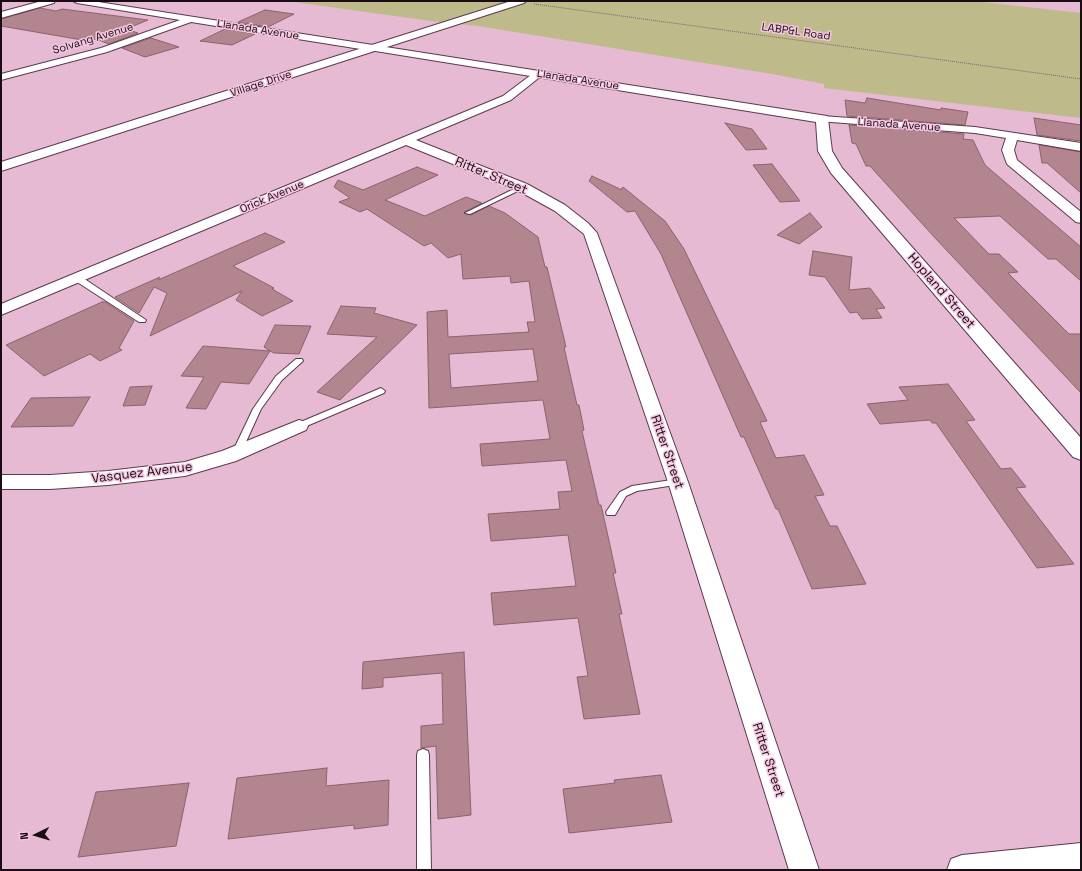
<!DOCTYPE html>
<style>
body{margin:0}
#map{position:relative;width:1082px;height:871px;overflow:hidden;background:#e6bad3;font-family:"Space Grotesk",sans-serif}
canvas{display:block}
.frame{position:absolute;inset:0;border:2px solid #1a0c14;pointer-events:none}
.north{position:absolute;left:16px;top:815px;width:40px;height:40px;-webkit-text-stroke:3px #f3c7e0;paint-order:stroke;rotate:265deg;font-size:11px;font-weight:700;line-height:16px;text-align:center;color:#1a0c14}
.north::after{content:'';display:block;margin:auto;width:14px;height:18px;background:#1a0c14;clip-path:polygon(50% 0,100% 100%,50% 72%,0 100%)}
</style>
<div id="map">
<canvas width="1082" height="871"></canvas>
<div class="frame"></div>
<div class="north">N</div>
</div>
<script>
const c = document.querySelector('canvas').getContext('2d');
c.lineJoin = 'round';
function paint(path, color) { c.fillStyle = color; c.fill(path, 'evenodd'); }
const toPath = rows => new Path2D(rows.map(r => 'M' + r).join(''));
function stroke(path, color, width, dash) { c.strokeStyle = color; c.lineWidth = width; c.lineCap = dash ? 'butt' : 'round'; c.setLineDash(dash || []); c.stroke(path); }
function write(font, color, halo, rows, align = 'center') {
  c.font = font + ' "Space Grotesk",sans-serif'; c.lineWidth = 3; c.setLineDash([]); c.textBaseline = 'middle'; c.strokeStyle = halo; c.fillStyle = color; for (const [text, x, y, turn = 0] of rows) {
    c.save(); c.translate(x, y); c.rotate((+turn || 0) * Math.PI / 180); c.textAlign = isNaN(turn) ? turn : align; if (halo) c.strokeText(text, 0, 0); c.fillText(text, 0, 0); c.restore();
  }
}
const green = toPath([
 [287,1,973,1,1081,13,1081,118,824,88,824,84,778,75,478,26,431,21]
]);
const building = toPath([
 [40,8,56,11,62,9,148,20,126,29,138,33,109,44,96,39,88,41,1,26,1,19,40,8],
 [265,10,294,14,268,27,238,22,265,10],
 [225,29,255,34,232,45,200,41,225,29],
 [151,38,179,47,145,57,122,48,151,38],
 [867,98,941,110,941,108,968,112,965,125,847,116,845,100,865,103,867,98],
 [1034,118,1081,125,1081,141,1037,135,1034,118],
 [725,123,752,129,767,149,746,150,725,123],
 [849,125,964,134,963,139,973,140,985,165,1081,247,1081,281,1056,259,1048,259,1000,216,954,218,989,254,999,254,1018,272,1008,273,1069,334,1081,334,1081,393,936,239,870,166,866,166,856,144,852,143,849,125],
 [1039,145,1081,152,1081,193,1047,163,1042,163,1039,145],
 [772,164,800,201,780,202,753,165,772,164],
 [417,167,438,175,385,200,425,216,466,197,482,203,464,212,465,214,471,215,489,206,505,213,538,237,545,267,547,267,566,347,564,347,577,405,579,405,584,430,582,431,599,505,601,505,606,527,616,573,613,573,622,614,619,614,640,714,584,719,577,677,588,676,578,618,494,625,491,593,576,586,568,535,491,541,488,514,560,509,558,492,572,491,566,460,482,466,480,444,550,439,543,400,429,408,427,312,447,310,448,337,529,332,527,322,535,322,529,281,511,283,510,276,463,279,461,254,448,258,431,243,424,246,367,209,360,212,339,202,350,198,334,187,338,180,363,190,417,167],
 [533,349,538,381,451,388,449,354,533,349],
 [592,176,622,190,621,189,623,187,665,221,684,249,767,421,760,422,776,458,804,455,824,495,815,496,830,526,837,526,866,584,812,589,778,509,776,509,744,437,741,437,661,254,635,211,627,212,589,181,592,176],
 [810,213,822,227,799,244,777,235,810,213],
 [265,233,285,242,233,266,274,288,272,289,293,301,262,316,236,300,242,291,150,336,167,293,154,287,139,313,115,297,160,277,158,280,265,233],
 [813,251,852,257,849,290,870,288,885,308,876,309,882,318,862,319,857,312,850,313,825,277,809,275,813,251],
 [102,302,105,302,134,321,119,348,122,350,100,361,90,354,44,376,6,345,102,302],
 [341,306,376,308,374,313,417,325,340,400,317,392,377,337,327,334,341,306],
 [275,325,311,326,299,354,274,353,270,351,249,384,221,382,206,409,186,408,204,377,181,376,203,346,270,351,264,347,275,325],
 [948,384,975,420,966,421,1001,469,1011,468,1026,487,1016,488,1074,564,1037,568,936,423,932,423,930,420,880,424,867,404,908,400,899,387,948,384],
 [152,386,145,405,123,406,130,387,152,386],
 [90,397,73,426,11,427,31,398,90,397],
 [464,652,471,815,438,819,436,746,421,748,421,726,443,724,442,673,383,678,383,687,362,689,363,662,464,652],
 [327,768,326,786,389,780,388,825,354,829,354,825,228,839,237,778,327,768],
 [661,775,672,822,569,833,563,789,615,783,614,780,661,775],
 [189,783,176,846,78,857,96,792,189,783]
]);
const path = toPath([
 [534,4,1081,79]
]);
const service = toPath([
 [522,185,525,187,524,188,470,214,465,213,522,185],
 [74,276,80,276,146,320,145,322,139,322,74,280,74,276],
 [296,359,302,359,303,361,282,380,261,409,240,455,234,455,232,453,253,409,276,376,296,359],
 [381,388,385,391,384,393,302,428,296,428,295,426,296,424,381,388],
 [678,479,681,480,683,482,681,484,637,491,626,496,615,515,607,515,606,512,620,492,632,486,678,479],
 [423,749,428,751,429,755,431,870,417,870,417,755,418,751,423,749]
]);
const minor = toPath([
 [42,1,55,1,54,3,1,18,1,12,42,1],
 [73,1,92,1,373,45,378,48,373,51,191,22,107,52,1,80,1,74,101,48,180,20,77,3,73,1],
 [538,71,543,74,541,76,511,100,416,140,527,184,565,205,588,223,597,233,688,482,819,870,789,870,668,482,584,234,555,211,517,190,406,145,1,315,1,304,503,96,535,72,538,71],
 [822,116,975,127,1081,143,1081,151,1017,140,1014,150,1017,160,1081,212,1081,223,1076,222,1007,164,1002,150,1006,138,975,133,818,121,816,119,822,116],
 [299,420,306,422,308,426,306,430,236,461,185,476,108,485,50,489,1,489,1,475,50,475,108,471,185,462,222,451,299,420],
 [1081,843,1081,870,947,870,951,859,962,855,1081,843]
]);
const tertiary = toPath([
 [373,45,827,116,828,119,832,151,842,168,1081,438,1081,460,1073,457,831,173,818,151,816,122,369,50,368,48,369,46,373,45]
]);
const secondary = toPath([
 [511,1,526,1,524,3,1,171,1,162,511,1]
]);
const farStreetnames = [
 ["Llanada Avenue",258,30,9],
 ["LABP&L Road",796,32,8],
 ["Solvang Avenue",93,39,-17],
 ["Llanada Avenue",578,80,9],
 ["Village Drive",261,84,-18],
 ["Llanada Avenue",899,125,4],
 ["Orick Avenue",272,197,-23]
];
const streetNames = [
 ["Ritter Street",491,176,23],
 ["Hopland Street",941,291,49],
 ["Ritter Street",667,452,71],
 ["Vasquez Avenue",142,473,-7],
 ["Ritter Street",768,760,72]
];
paint(green, '#beba89');
paint(building, '#b3858f');
stroke(building, '#8d616b', 1);
stroke(service, '#5c394e', 2);
stroke(minor, '#5c394e', 2);
stroke(tertiary, '#5c394e', 2);
stroke(secondary, '#5c394e', 2);
stroke(path, '#806374', 1, [1, 1]);
paint(service, '#fff');
paint(minor, '#fff');
paint(tertiary, '#fff');
paint(secondary, '#fff');
write('11px', '#1a0c14', '#f3c7e0', farStreetnames);
write('13px', '#1a0c14', '#f3c7e0', streetNames);
</script>
